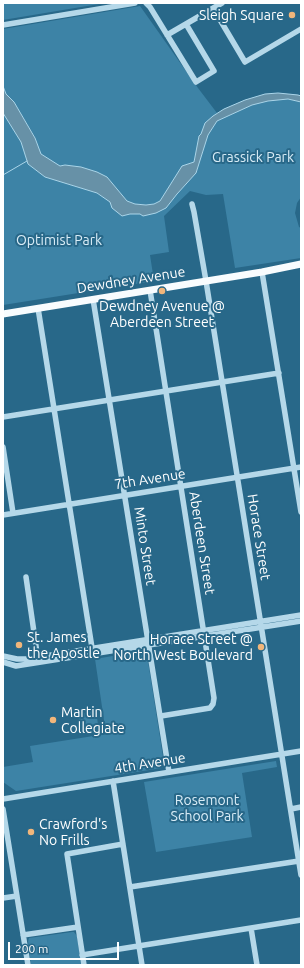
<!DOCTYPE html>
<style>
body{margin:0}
#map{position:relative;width:304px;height:968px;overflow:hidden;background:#286889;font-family:Ubuntu,sans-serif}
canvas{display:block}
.frame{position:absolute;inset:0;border:4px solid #fff;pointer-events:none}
.scale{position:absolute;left:8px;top:942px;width:111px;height:18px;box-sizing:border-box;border:2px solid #fff;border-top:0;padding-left:5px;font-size:12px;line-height:14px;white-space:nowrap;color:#fff;-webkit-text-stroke:3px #286889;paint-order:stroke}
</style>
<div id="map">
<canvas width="304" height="968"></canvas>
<div class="frame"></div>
<div class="scale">200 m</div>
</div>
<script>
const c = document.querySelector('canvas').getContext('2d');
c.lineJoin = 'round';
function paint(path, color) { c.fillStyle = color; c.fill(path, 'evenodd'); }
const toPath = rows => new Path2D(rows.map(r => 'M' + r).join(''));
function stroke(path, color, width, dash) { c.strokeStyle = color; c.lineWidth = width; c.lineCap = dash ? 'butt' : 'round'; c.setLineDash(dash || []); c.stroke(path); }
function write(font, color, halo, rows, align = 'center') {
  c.font = font + ' Ubuntu,sans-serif'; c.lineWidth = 4; c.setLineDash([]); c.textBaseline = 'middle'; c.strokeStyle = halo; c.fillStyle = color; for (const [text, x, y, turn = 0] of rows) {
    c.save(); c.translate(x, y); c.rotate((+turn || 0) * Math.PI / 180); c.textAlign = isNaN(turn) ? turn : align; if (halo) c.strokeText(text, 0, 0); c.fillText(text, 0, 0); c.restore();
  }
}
const green = toPath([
 [3,3,105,3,3,20],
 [140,6,198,88,217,113,213,116,205,123,201,134,199,136,194,162,166,192,160,201,154,204,146,205,135,204,127,201,107,177,97,172,80,167,65,165,60,166,40,154,35,137,14,102,6,94,3,86,3,29],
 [288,99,301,102,301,197,297,203,295,213,299,227,301,228,301,258,235,268,223,194,206,195,190,191,164,216,169,252,150,255,154,281,3,305,3,113,21,142,28,164,45,177,97,193,111,202,122,216,130,214,140,214,166,208,177,194,196,173,208,135,217,121,252,105,268,101],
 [142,651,147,655,164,763,162,768,16,791,3,782,3,767,33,762,30,746,106,734,95,659],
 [96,711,99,731,81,734,78,714],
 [276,761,277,767,242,773,252,837,156,852,144,782],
 [72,932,74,932,77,936,81,965,31,965,28,941,29,938]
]);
const water = toPath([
 [3,86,6,94,14,102,35,138,41,154,60,166,65,165,81,167,97,172,107,177,127,201,135,204,146,205,154,204,160,201,182,166,194,162,199,136,201,134,205,123,213,116,224,109,245,100,265,94,278,93,298,95,301,96,301,102,288,99,268,101,252,105,217,121,208,135,196,173,177,194,166,208,156,213,143,216,140,214,130,214,122,216,112,208,110,202,97,193,45,177,28,164,21,142,3,113,3,86]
]);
const stream = toPath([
 [3,175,27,161]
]);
const minor = toPath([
 [146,3,150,7,196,82,214,71,186,24],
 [213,8,245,62,301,29],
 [3,25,135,3],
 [167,35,222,3],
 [192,204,194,212,206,281,301,875],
 [262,272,301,512],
 [150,290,214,698,213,704,210,708,161,716],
 [93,299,169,772],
 [38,308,93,654],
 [3,417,279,373],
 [3,447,13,513],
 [3,515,301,467],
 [26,577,38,660],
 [3,656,17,659,26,659,301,615],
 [3,662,16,666,22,665,301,621],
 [113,781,142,965],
 [3,799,301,751],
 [3,809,28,965],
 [291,809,301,807],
 [130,887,299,861],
 [3,898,17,896],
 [251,928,257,965],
 [23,935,78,927],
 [82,955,301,920],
 [84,965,67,854,123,844]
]);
const major = toPath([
 [3,314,262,272,301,264]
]);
const markers = [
 [292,15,4,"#f1b67b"],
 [162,291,4,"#f1b67b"],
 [19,645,4,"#f1b67b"],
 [261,647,4,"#f1b67b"],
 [53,720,4,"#f1b67b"],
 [31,832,4,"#f1b67b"]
];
const poiNames = [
 ["Sleigh Square",284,15,"right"],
 ["Dewdney Avenue @",162,306,"center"],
 ["Aberdeen Street",162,322,"center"],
 ["St. James",27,637],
 ["the Apostle",27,653],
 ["Horace Street @",253,639,"right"],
 ["North West Boulevard",253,655,"right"],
 ["Martin",61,712],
 ["Collegiate",61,728],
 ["Crawford's",39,824],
 ["No Frills",39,840]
];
const parkNames = [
 ["Grassick Park",253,157],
 ["Optimist Park",59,240],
 ["Rosemont",207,800],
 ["School Park",207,816]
];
const streetNames = [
 ["Dewdney Avenue",131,280,-9],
 ["7th Avenue",150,479,-9],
 ["Horace Street",259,537,81],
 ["Aberdeen Street",202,543,81],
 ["Minto Street",145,546,81],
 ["4th Avenue",150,763,-9]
];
paint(green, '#3d83a6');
paint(water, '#6791a7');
stroke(water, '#aad5e9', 1);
stroke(stream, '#aad5e9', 1);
stroke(minor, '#b5d8e9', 5.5);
stroke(major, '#f8fcfe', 7);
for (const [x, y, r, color] of markers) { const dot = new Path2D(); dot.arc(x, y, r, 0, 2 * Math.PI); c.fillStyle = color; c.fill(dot); stroke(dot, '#286889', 1.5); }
write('14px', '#fff', '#286889', poiNames, 'left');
write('14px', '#d9edf7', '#286889', parkNames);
write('14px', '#fff', '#286889', streetNames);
</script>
